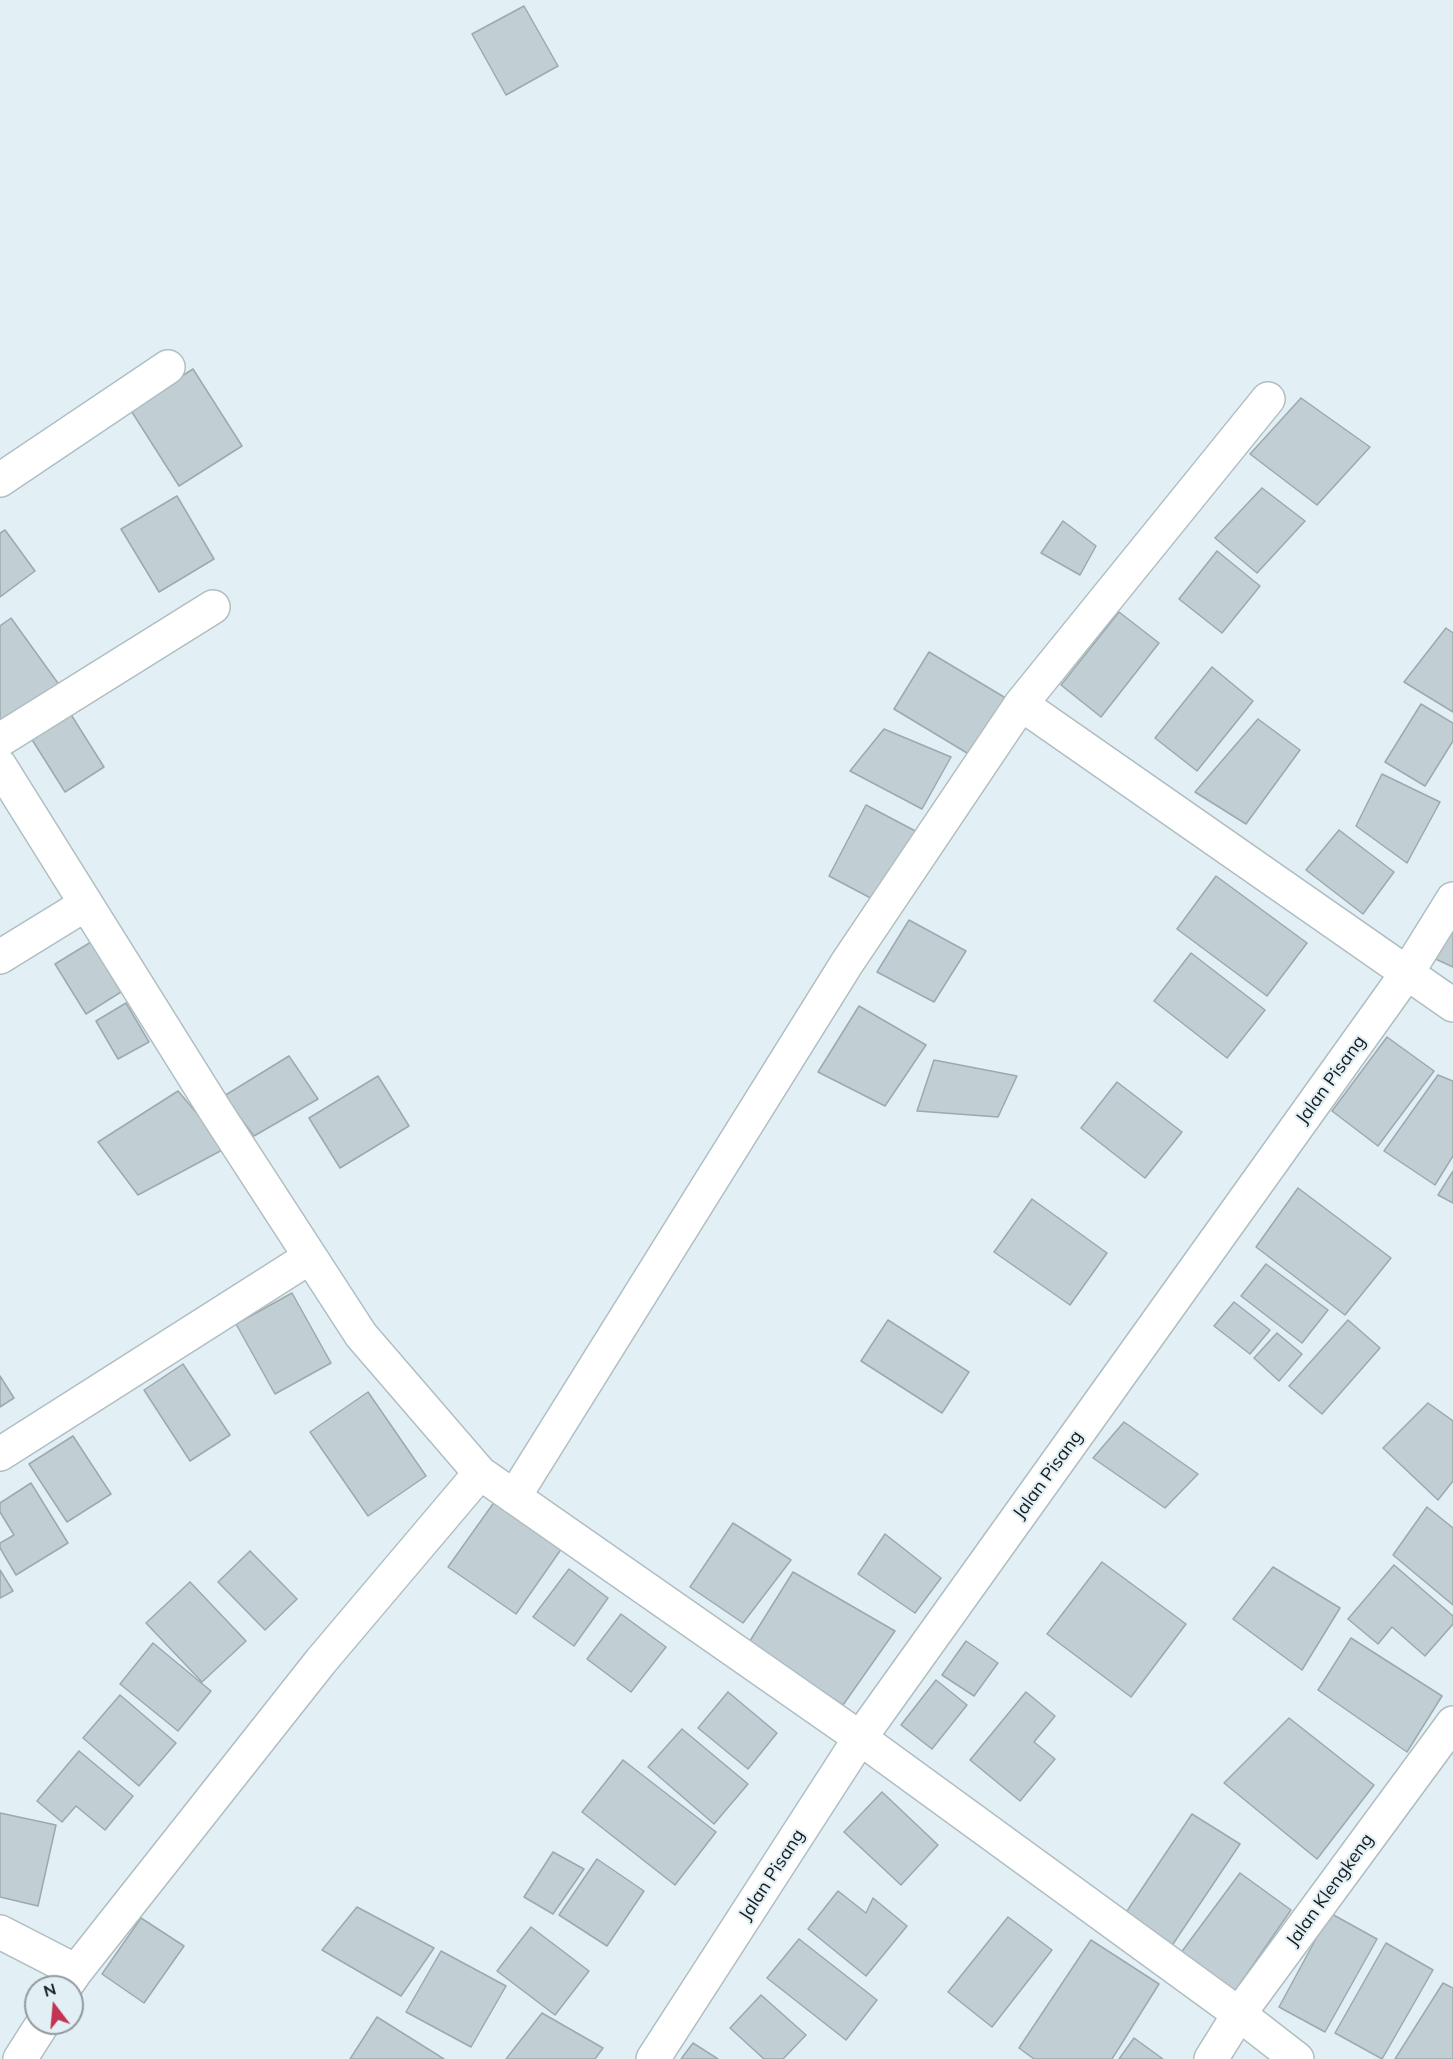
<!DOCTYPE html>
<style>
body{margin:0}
#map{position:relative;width:1453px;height:2059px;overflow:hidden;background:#e2f0f6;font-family:Mulish,sans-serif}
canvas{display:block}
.north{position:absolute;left:24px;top:1975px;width:60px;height:60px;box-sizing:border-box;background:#e2f0f6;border:2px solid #909a9e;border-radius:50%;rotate:344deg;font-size:16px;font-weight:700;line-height:24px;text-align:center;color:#14191b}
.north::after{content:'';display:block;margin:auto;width:21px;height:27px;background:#c33352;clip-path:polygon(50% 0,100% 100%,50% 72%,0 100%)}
</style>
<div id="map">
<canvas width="1453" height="2059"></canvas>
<div class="north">N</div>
</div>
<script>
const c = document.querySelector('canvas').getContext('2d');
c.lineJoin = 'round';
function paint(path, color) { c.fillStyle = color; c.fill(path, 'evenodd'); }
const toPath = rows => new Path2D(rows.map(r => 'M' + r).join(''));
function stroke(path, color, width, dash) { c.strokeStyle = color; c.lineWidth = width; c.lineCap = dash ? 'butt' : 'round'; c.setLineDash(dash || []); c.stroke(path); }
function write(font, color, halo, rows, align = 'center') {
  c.font = font + ' Mulish,sans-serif'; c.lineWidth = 4.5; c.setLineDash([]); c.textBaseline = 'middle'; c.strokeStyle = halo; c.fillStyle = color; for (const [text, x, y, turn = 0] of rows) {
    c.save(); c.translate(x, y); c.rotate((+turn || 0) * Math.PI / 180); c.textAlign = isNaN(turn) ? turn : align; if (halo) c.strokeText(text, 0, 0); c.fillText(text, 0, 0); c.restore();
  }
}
const building = toPath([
 [524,6,558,66,506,95,472,34,524,6],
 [193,369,242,446,179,486,130,409,193,369],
 [1301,398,1370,447,1317,505,1250,454,1301,398],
 [1262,488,1305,521,1257,573,1215,538,1262,488],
 [177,496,214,559,159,592,121,529,177,496],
 [1063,521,1096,546,1080,575,1041,553,1063,521],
 [5,530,35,571,0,597,0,533,5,530],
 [1217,551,1260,586,1222,633,1179,599,1217,551],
 [1119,612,1159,643,1101,717,1061,685,1119,612],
 [11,618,60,686,0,724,0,626,11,618],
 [1446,628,1453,633,1453,712,1404,682,1446,628],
 [929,652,1009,700,972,756,894,709,929,652],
 [1212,667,1253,701,1197,771,1155,738,1212,667],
 [1421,704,1453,723,1453,741,1425,786,1385,762,1421,704],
 [70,713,104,767,65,792,31,738,70,713],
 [1258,719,1300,750,1246,824,1195,792,1258,719],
 [884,729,951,757,922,809,850,771,884,729],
 [1382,774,1440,802,1407,863,1356,826,1382,774],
 [866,805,923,835,878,902,829,876,866,805],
 [1339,830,1394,872,1363,914,1306,870,1339,830],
 [1216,876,1307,943,1267,996,1177,929,1216,876],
 [1453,915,1453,967,1429,956,1453,915],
 [909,920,966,951,934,1002,877,972,909,920],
 [91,942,121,992,86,1014,55,964,91,942],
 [1191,953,1265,1010,1227,1058,1154,1001,1191,953],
 [126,1003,149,1042,118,1059,96,1021,126,1003],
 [859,1006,926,1045,885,1106,818,1072,859,1006],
 [1387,1037,1434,1071,1378,1146,1332,1111,1387,1037],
 [289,1056,318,1099,254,1136,224,1096,289,1056],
 [934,1060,1017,1076,998,1117,917,1111,934,1060],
 [1438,1075,1453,1081,1453,1156,1435,1185,1384,1151,1438,1075],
 [378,1076,409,1126,340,1168,309,1118,378,1076],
 [1117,1082,1182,1132,1145,1178,1081,1128,1117,1082],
 [178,1091,226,1148,138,1195,98,1142,178,1091],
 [1453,1171,1453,1203,1438,1195,1453,1171],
 [1298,1188,1391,1258,1345,1315,1256,1247,1298,1188],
 [1032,1199,1107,1253,1070,1305,994,1252,1032,1199],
 [1266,1264,1328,1310,1302,1343,1241,1296,1266,1264],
 [292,1293,331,1363,275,1394,236,1324,292,1293],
 [1234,1302,1270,1330,1250,1354,1214,1326,1234,1302],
 [888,1320,969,1372,942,1413,861,1361,888,1320],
 [1348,1320,1380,1348,1322,1414,1289,1386,1348,1320],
 [1277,1333,1302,1354,1279,1381,1254,1358,1277,1333],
 [183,1364,230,1435,190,1461,144,1390,183,1364],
 [0,1376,14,1398,0,1407,0,1376],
 [368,1392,426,1476,368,1516,310,1432,368,1392],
 [1428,1403,1453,1421,1453,1481,1438,1500,1383,1448,1428,1403],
 [1124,1422,1198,1474,1165,1508,1093,1458,1124,1422],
 [73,1436,111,1494,67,1522,29,1464,73,1436],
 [31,1483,68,1543,16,1575,0,1548,0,1543,14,1535,0,1512,0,1503,31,1483],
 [495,1501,562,1548,516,1614,448,1567,495,1501],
 [1427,1507,1453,1528,1453,1605,1393,1555,1427,1507],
 [733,1523,791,1560,743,1623,690,1587,733,1523],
 [885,1534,941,1578,915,1613,858,1574,885,1534],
 [250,1551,297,1599,265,1630,218,1582,250,1551],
 [1102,1562,1186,1624,1131,1697,1047,1634,1102,1562],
 [1394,1565,1453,1616,1453,1624,1425,1656,1392,1627,1378,1644,1348,1619,1394,1565],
 [1273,1567,1340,1608,1302,1670,1233,1619,1273,1567],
 [569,1569,608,1598,574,1646,533,1617,569,1569],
 [0,1570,13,1591,0,1598,0,1570],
 [793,1572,895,1631,843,1705,748,1644,793,1572],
 [190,1582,246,1641,202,1682,146,1623,190,1582],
 [621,1614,666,1647,631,1692,587,1659,621,1614],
 [1351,1638,1442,1696,1407,1752,1318,1690,1351,1638],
 [966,1641,998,1663,974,1696,942,1675,966,1641],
 [153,1643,211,1691,178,1731,120,1684,153,1643],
 [936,1680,967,1705,932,1749,901,1725,936,1680],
 [728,1692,777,1733,748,1769,698,1728,728,1692],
 [1026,1692,1055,1716,1034,1742,1055,1759,1020,1801,970,1760,1026,1692],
 [120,1695,176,1743,139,1786,83,1738,120,1695],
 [1289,1718,1374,1785,1317,1859,1224,1783,1289,1718],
 [682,1729,748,1784,714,1824,648,1767,682,1729],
 [79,1751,133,1796,105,1830,76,1806,62,1822,37,1801,79,1751],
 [623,1760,716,1832,675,1885,582,1812,623,1760],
 [882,1792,938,1845,901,1885,844,1832,882,1792],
 [0,1813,56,1825,38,1906,0,1897,0,1813],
 [1192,1814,1240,1844,1169,1950,1125,1914,1192,1814],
 [553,1852,584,1869,553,1914,524,1897,553,1852],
 [597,1859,644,1891,607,1946,559,1915,597,1859],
 [1240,1873,1291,1910,1235,1991,1180,1954,1240,1873],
 [838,1891,866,1913,873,1898,907,1926,866,1976,808,1929,838,1891],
 [357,1907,434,1948,401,1996,322,1950,357,1907],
 [1330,1913,1377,1939,1325,2032,1279,2007,1330,1913],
 [1008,1917,1052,1950,992,2027,948,1992,1008,1917],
 [141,1918,184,1946,144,2003,102,1974,141,1918],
 [531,1927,589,1971,555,2015,497,1971,531,1927],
 [799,1939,877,2000,846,2040,767,1978,799,1939],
 [1091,1940,1159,1984,1112,2059,1034,2059,1019,2048,1091,1940],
 [1386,1943,1433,1970,1382,2059,1335,2033,1386,1943],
 [441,1951,506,1986,471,2047,406,2012,441,1951],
 [1443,1983,1453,1988,1453,2059,1395,2059,1443,1983],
 [761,1995,806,2035,783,2059,764,2059,730,2028,761,1995],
 [542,2013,603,2048,595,2059,506,2059,542,2013],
 [377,2017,444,2059,350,2059,377,2017],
 [1134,2038,1163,2059,1119,2059,1134,2038],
 [693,2043,718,2059,681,2059,693,2043]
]);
const minor = toPath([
 [0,480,168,367],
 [1021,704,1453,1005],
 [0,740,213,607],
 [0,766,215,1110,361,1335,480,1473,860,1738,1239,2014,1297,2059],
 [0,957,86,904],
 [0,1454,310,1257],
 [514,1497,847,963,1021,704,1268,399],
 [0,1932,76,1971],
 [65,1987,76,1971,321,1661,480,1473],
 [20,2059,43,2023],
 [653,2059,860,1738,1407,973,1453,899],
 [1211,2059,1239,2014,1453,1723]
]);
const streetNames = [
 ["Jalan Pisang",1331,1080,-54],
 ["Jalan Pisang",1048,1475,-54],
 ["Jalan Pisang",772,1875,-57],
 ["Jalan Klengkeng",1330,1890,-54]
];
paint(building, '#c1cfd4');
stroke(building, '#9ca9af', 1.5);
stroke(minor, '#b0bec3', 36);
stroke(minor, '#fff', 33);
write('18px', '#14191b', '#e2f0f6', streetNames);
</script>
